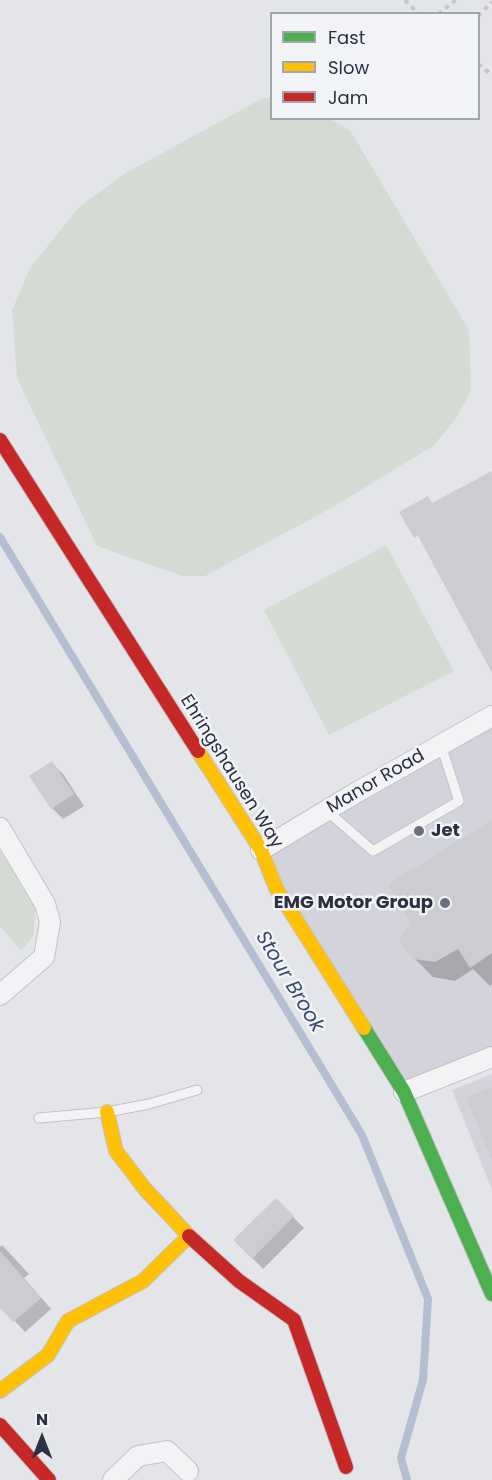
<!DOCTYPE html>
<style>
body{margin:0}
#map{position:relative;width:492px;height:1480px;overflow:hidden;background:#e4e5e8;font-family:Poppins,sans-serif}
canvas{display:block}
.legend{position:absolute;left:270px;top:12px;width:210px;height:108px;box-sizing:border-box;background:#f2f3f7;border:2px solid #a3a5ae;margin:0;padding:8px 10px;list-style:none;font-size:18px;color:#2c3040}
.legend li{display:flex;align-items:center;gap:12px;height:30px}
.legend b{width:30px;border:2px solid #a3a5ae}
.north{position:absolute;left:12px;top:1408px;width:60px;height:60px;-webkit-text-stroke:4px #f2f3f7;paint-order:stroke;rotate:0deg;font-size:16px;font-weight:700;line-height:24px;text-align:center;color:#2c3040}
.north::after{content:'';display:block;margin:auto;width:21px;height:27px;background:#2c3040;clip-path:polygon(50% 0,100% 100%,50% 72%,0 100%)}
</style>
<div id="map">
<canvas width="492" height="1480"></canvas>
<ul class="legend">
<li><b style="height:8px;background:#4caf50"></b>Fast</li>
<li><b style="height:8px;background:#ffc107"></b>Slow</li>
<li><b style="height:8px;background:#c62828"></b>Jam</li>
</ul>
<div class="north">N</div>
</div>
<script>
const c = document.querySelector('canvas').getContext('2d');
c.lineJoin = 'round';
function paint(path, color) { c.fillStyle = color; c.fill(path, 'evenodd'); }
const toPath = rows => new Path2D(rows.map(r => 'M' + r).join(''));
function stroke(path, color, width, dash) { c.strokeStyle = color; c.lineWidth = width; c.lineCap = dash ? 'butt' : 'round'; c.setLineDash(dash || []); c.stroke(path); }
function write(font, color, halo, rows, align = 'center') {
  c.font = font + ' Poppins,sans-serif'; c.lineWidth = 5; c.setLineDash([]); c.textBaseline = 'middle'; c.strokeStyle = halo; c.fillStyle = color; for (const [text, x, y, turn = 0] of rows) {
    c.save(); c.translate(x, y); c.rotate((+turn || 0) * Math.PI / 180); c.textAlign = isNaN(turn) ? turn : align; if (halo) c.strokeText(text, 0, 0); c.fillText(text, 0, 0); c.restore();
  }
}
const built = toPath([
 [492,716,492,1057,404,1092,261,850],
 [492,1074,492,1190,452,1090]
]);
const green = toPath([
 [263,98,271,98,272,118,330,119,350,130,469,330,471,391,455,420,433,446,333,507,205,576,182,576,97,546,17,378,12,310,30,268,79,207,124,174],
 [386,545,454,671,329,735,264,610],
 [0,851,24,885,35,906,34,935,21,951,0,926]
]);
const shadow = toPath([
 [52,763,63,774,84,806,63,819,52,808],
 [492,822,492,984,490,986,473,969,455,981,433,977,414,958],
 [276,1200,304,1228,263,1269,235,1240],
 [2,1245,29,1274,24,1278,51,1309,25,1332,0,1305,0,1247]
]);
const stream = toPath([
 [0,537,362,1135,428,1299,423,1380,401,1458,407,1480]
]);
const building = toPath([
 [492,471,492,673,418,536,414,538,399,512,428,496,432,503],
 [52,761,74,794,51,809,29,776],
 [492,820,492,953,470,968,458,949,435,962,413,959,399,941,410,922,388,884],
 [492,1087,492,1158,491,1159,466,1097],
 [276,1198,294,1216,252,1259,233,1240],
 [0,1251,41,1298,13,1322,0,1308]
]);
const path = toPath([
 [405,0,419,14],
 [438,14,456,0],
 [478,16,492,2],
 [478,64,492,75]
]);
const lane = toPath([
 [326,810,373,851,459,801,441,745],
 [39,1118,107,1112,149,1104,197,1090]
]);
const street = toPath([
 [0,828,45,904,50,922,44,957,0,995],
 [261,850,359,791,492,716],
 [404,1092,492,1057],
 [113,1480,138,1456,167,1451,188,1471]
]);
const fast = toPath([
 [364,1028,404,1092,492,1294]
]);
const slow = toPath([
 [198,751,261,850,276,888,364,1028],
 [0,1391,48,1355,68,1321,143,1281,189,1236,145,1189,116,1151,107,1112]
]);
const jam = toPath([
 [0,440,198,751],
 [189,1236,239,1281,294,1320,346,1467],
 [0,1425,49,1480]
]);
const markers = [
 [419,831,6,"#6c6f7b"],
 [445,903,6,"#6c6f7b"]
];
const streetNames = [
 ["Ehringshausen Way",231,772,58],
 ["Manor Road",376,782,-30]
];
const poiNames = [
 ["Jet",431,831],
 ["EMG Motor Group",433,903,"right"]
];
const waterNames = [
 ["Stour Brook",289,982,59]
];
paint(built, '#d3d4db');
paint(green, '#d4dbd4');
paint(shadow, '#0003');
stroke(stream, '#b5bed0', 8);
paint(building, '#cccdd0');
stroke(lane, '#c2c3c6', 11);
stroke(street, '#c2c3c6', 22);
stroke(fast, '#c2c3c6', 16);
stroke(slow, '#c2c3c6', 16);
stroke(jam, '#c2c3c6', 16);
stroke(path, '#c5c6ca', 4, [4.5, 4.5]);
stroke(lane, '#f3f3f5', 9);
stroke(street, '#f3f3f5', 20);
stroke(fast, '#4caf50', 14);
stroke(slow, '#ffc107', 14);
stroke(jam, '#c62828', 14);
for (const [x, y, r, color] of markers) { const dot = new Path2D(); dot.arc(x, y, r, 0, 2 * Math.PI); c.fillStyle = color; c.fill(dot); stroke(dot, '#f2f3f7', 2); }
write('18px', '#2c3040', '#f2f3f7', streetNames);
write('bold 18px', '#2c3040', '#f2f3f7', poiNames, 'left');
write('italic 20px', '#3a4970', '#f2f3f7', waterNames);
</script>
